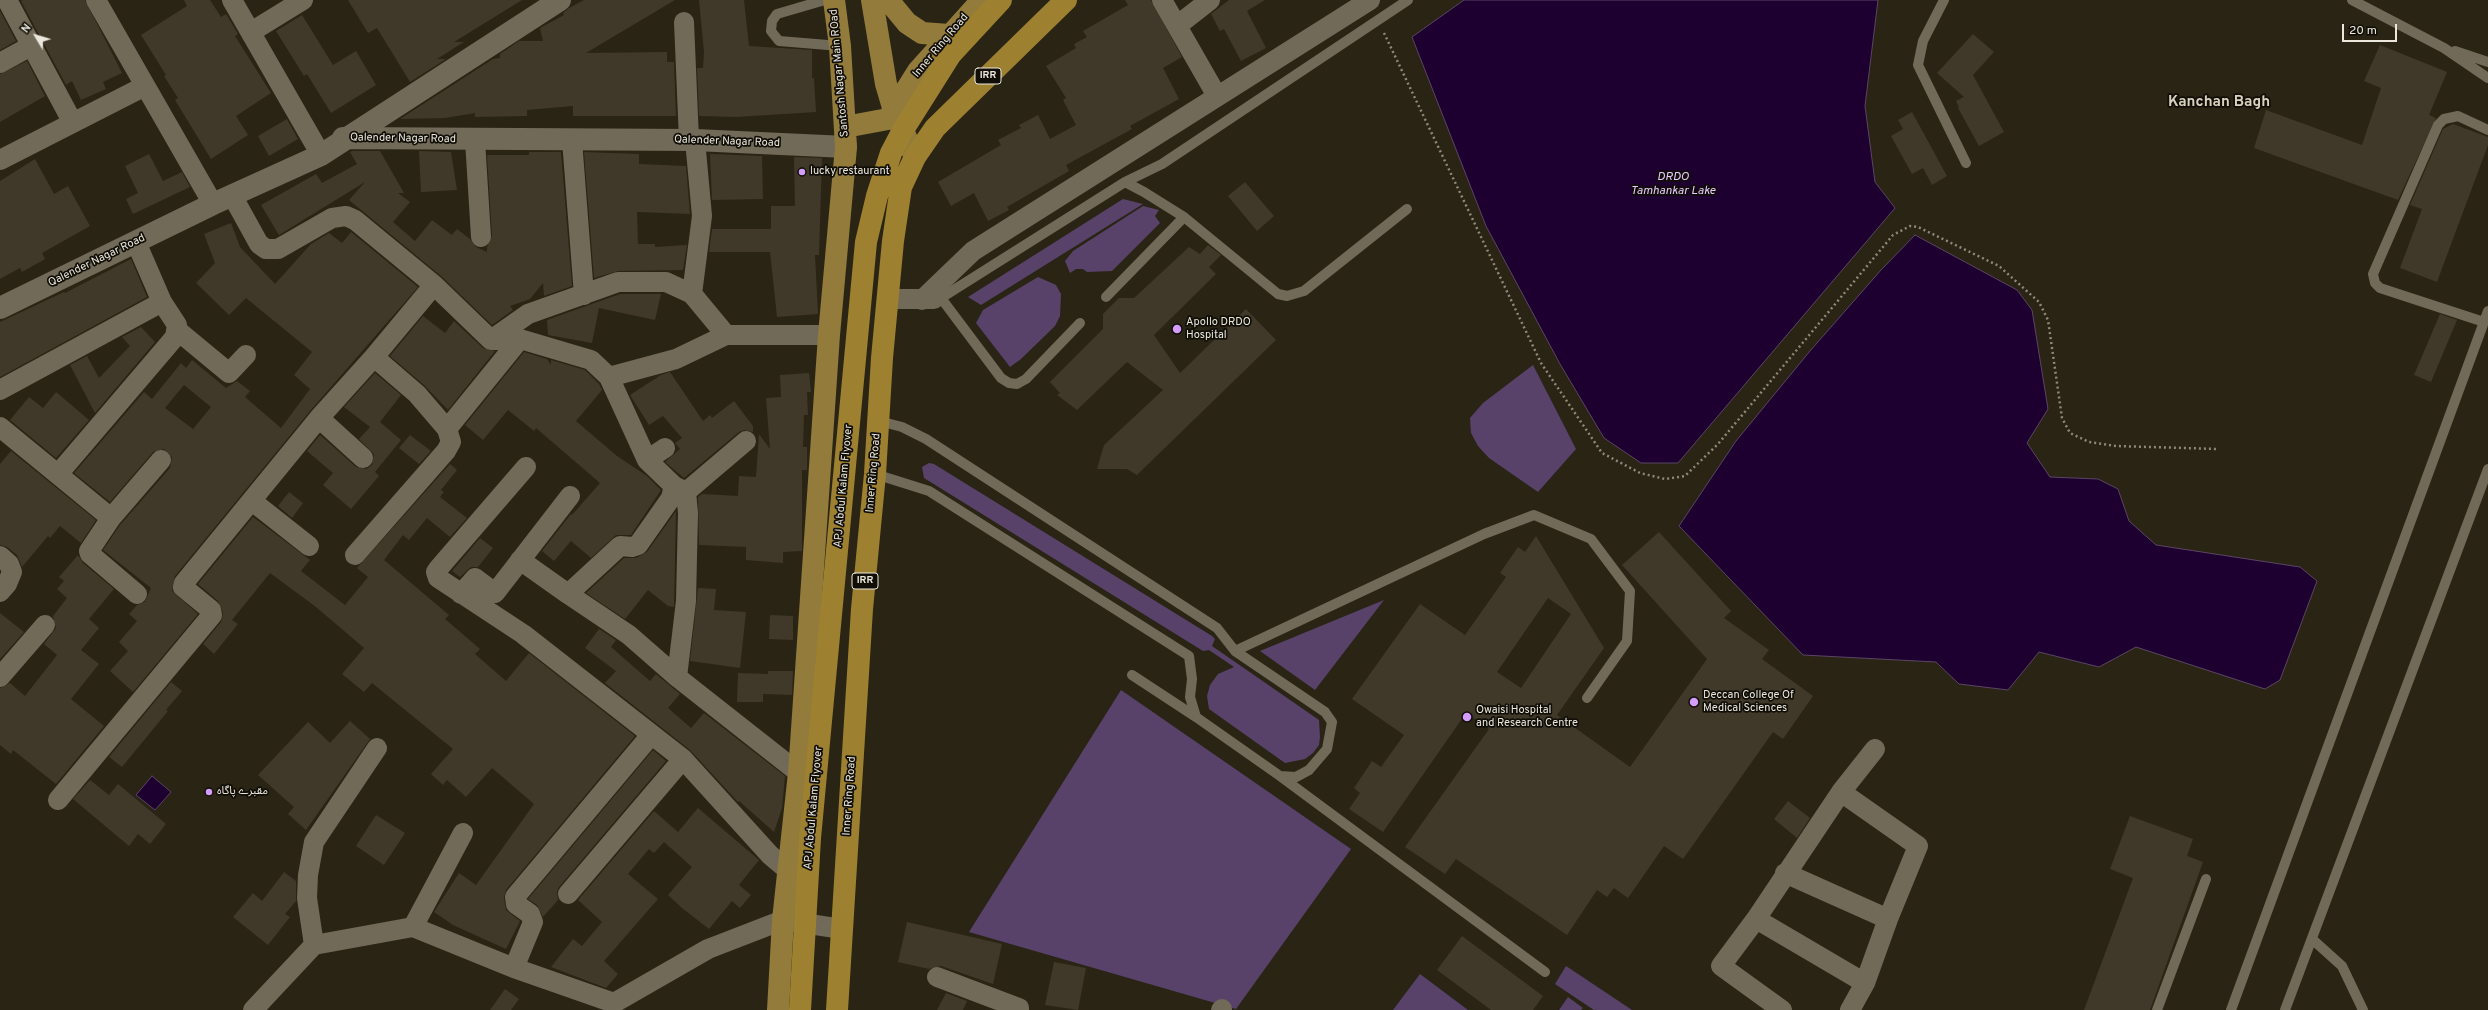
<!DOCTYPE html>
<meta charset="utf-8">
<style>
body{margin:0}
#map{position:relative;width:2488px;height:1010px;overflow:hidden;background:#2a2415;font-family:Overpass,sans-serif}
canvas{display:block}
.north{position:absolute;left:16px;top:16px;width:40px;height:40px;-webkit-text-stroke:3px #100e07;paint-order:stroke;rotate:308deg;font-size:11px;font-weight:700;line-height:16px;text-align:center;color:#ebe7dd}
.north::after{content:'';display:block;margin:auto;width:14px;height:18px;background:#ebe7dd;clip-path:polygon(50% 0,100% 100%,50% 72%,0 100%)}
.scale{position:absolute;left:2342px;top:24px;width:55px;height:18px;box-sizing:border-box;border:2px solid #ebe7dd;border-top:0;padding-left:5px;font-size:12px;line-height:14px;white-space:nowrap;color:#ebe7dd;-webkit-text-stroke:3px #100e07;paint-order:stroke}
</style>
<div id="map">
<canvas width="2488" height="1010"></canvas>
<div class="north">N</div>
<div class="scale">20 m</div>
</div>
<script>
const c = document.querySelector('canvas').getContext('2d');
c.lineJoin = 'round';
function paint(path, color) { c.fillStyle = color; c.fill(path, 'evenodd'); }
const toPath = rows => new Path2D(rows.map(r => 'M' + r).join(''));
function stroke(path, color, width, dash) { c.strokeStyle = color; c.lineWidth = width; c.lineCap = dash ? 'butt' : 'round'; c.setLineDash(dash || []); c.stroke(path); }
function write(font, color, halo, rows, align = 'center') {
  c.font = font + ' Overpass,"Noto Sans Arabic",sans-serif'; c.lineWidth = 3.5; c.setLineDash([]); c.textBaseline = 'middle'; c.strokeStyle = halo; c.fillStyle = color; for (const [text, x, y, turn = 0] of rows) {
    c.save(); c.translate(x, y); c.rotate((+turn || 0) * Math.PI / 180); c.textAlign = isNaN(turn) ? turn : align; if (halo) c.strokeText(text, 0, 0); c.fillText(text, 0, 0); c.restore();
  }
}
const green = toPath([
 [1123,199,1143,204,981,305,968,297],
 [1143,206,1159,210,1155,216,1160,223,1112,271,1087,272,1083,269,1076,269,1070,273,1065,261,1073,251],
 [1038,277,1056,285,1061,294,1060,316,1055,326,1021,359,1010,367,976,323,983,310],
 [1533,365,1576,449,1538,492,1489,458,1478,446,1471,433,1470,418,1483,403],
 [929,463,934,464,1212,636,1215,639,1212,646,1319,720,1320,737,1319,745,1313,753,1305,759,1285,763,1209,709,1207,696,1210,685,1218,674,1234,667,1209,650,1203,651,924,478,922,467],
 [1384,600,1315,690,1260,651],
 [1121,690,1351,849,1236,1009,969,932],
 [1566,966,1632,1010,1594,1010,1555,984],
 [1420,974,1468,1010,1393,1010],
 [1568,997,1583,1008,1581,1010,1559,1010]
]);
const water = toPath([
 [1464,0,1878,0,1865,106,1875,182,1895,208,1678,463,1641,463,1604,438,1560,364,1486,226,1412,37,1464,0],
 [1915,235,2017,290,2032,310,2048,409,2027,443,2050,477,2098,479,2118,489,2129,521,2156,545,2300,567,2317,581,2280,680,2265,689,2136,647,2099,667,2039,652,2008,690,1959,684,1936,662,1803,655,1679,526,1736,441,1810,351,1881,270,1915,235],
 [152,776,171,792,155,810,136,795,152,776]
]);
const building = toPath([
 [23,0,85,0,122,73,103,82,106,89,81,100,72,81,66,85,21,1],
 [184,0,210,0,221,17,226,14,238,34,235,36,271,93,236,116,248,135,211,159,175,100,178,98,164,76,166,75,141,35,187,6],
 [348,0,522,0,454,42,464,42,437,59,446,59,410,82,377,28,368,33],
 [584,0,675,0,586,53,667,52,667,62,674,62,676,116,573,116,573,106,527,110,527,116,475,117,475,113,445,118,400,119,493,59,500,58,500,54,519,41,543,41,540,28,564,15,563,13,569,8],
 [699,0,744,0,749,46,812,50,812,78,814,78,816,112,736,117,699,116,697,68,703,68,704,52],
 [1125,0,1151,0,1182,57,1163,68,1179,99,1130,126,1132,129,1066,165,1069,171,1007,207,1009,210,988,221,974,193,951,206,938,182,1001,145,998,140,1021,128,1019,125,1038,115,1050,139,1076,125,1063,100,1066,98,1046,66,1076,48,1074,44,1087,37,1083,31,1128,5],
 [1229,0,1265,0,1247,11,1266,48,1241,61,1224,29,1220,31,1211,14],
 [0,11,16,41,0,50],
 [302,15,333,65,356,51,376,85,331,113,307,74,304,76,276,31],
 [1973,34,1994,52,1973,75,2004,132,1979,146,1958,108,1959,107,1956,101,1964,97,1937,73],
 [2380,45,2447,72,2429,115,2436,118,2398,200,2254,148,2266,110,2362,145,2381,88,2364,81],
 [27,61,45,96,0,122,0,74],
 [1912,112,1947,176,1932,185,1923,168,1912,174,1891,136,1903,129,1898,120],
 [287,119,298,139,269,156,258,136],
 [2453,124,2488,137,2488,145,2437,282,2400,268,2422,209,2410,205,2443,129],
 [353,151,380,151,404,193,398,193,410,202,393,222,415,241,432,220,452,235,457,229,470,239,476,247,487,252,487,247,492,236,487,155,529,155,529,152,561,152,572,286,544,296,543,283,530,299,510,306,513,310,492,325,441,276,349,200,365,182,279,235,261,205,316,174,322,183,357,164,350,152],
 [419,151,451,152,457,190,421,192],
 [584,152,639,154,639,164,686,166,690,214,637,212,638,244,655,244,655,247,687,245,683,270,618,271,594,278],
 [149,154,163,181,182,172,190,187,133,214,126,199,138,193,125,166],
 [710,154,762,156,763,199,712,200],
 [794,157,822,158,819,255,815,255,818,314,777,317,770,252,709,252,712,229,771,229,771,206,795,206],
 [35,159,54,194,68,186,90,226,42,253,45,259,22,272,20,268,0,279,0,181],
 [1245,182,1274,216,1257,231,1228,196],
 [231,223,240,247,275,284,311,244,329,233,342,243,351,232,418,287,310,411,175,576,172,591,198,614,133,692,110,671,128,651,119,642,137,621,129,614,137,605,145,602,151,588,103,550,120,525,170,468,172,457,164,449,153,452,110,502,74,473,144,392,152,399,181,363,186,368,192,360,226,388,237,381,250,391,245,397,281,428,310,389,294,375,312,352,246,298,229,315,196,283,215,263,204,234],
 [184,385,211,407,193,429,165,408],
 [1208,245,1221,255,1209,267,1216,274,1154,335,1180,373,1246,309,1276,340,1137,475,1127,469,1097,469,1104,445,1163,390,1127,362,1077,410,1057,395,1060,393,1050,382,1103,329,1103,314,1119,298,1134,298,1189,247,1200,254],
 [131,259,147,297,0,377,0,322,64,292,65,293],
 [620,294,661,294,655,320,599,308,592,343,548,335,547,320],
 [2440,314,2457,320,2431,382,2414,375],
 [423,316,445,333,454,321,483,348,495,351,448,410,424,385,390,356],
 [141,327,155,342,95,413,70,365,87,356,99,378,130,346,122,337],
 [524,352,547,359,551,365,551,360,585,370,599,384,602,390,576,421,617,456,647,476,661,490,631,535,616,535,591,558,571,541,554,561,542,551,571,514,572,515,600,483,536,428,534,431,508,410,483,440,465,425],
 [670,372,703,421,710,415,712,418,734,401,753,426,753,432,744,430,739,432,684,478,665,462,680,449,675,443,682,438,663,416,649,425,630,395,661,375],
 [375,373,401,395,380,422,401,440,375,472,379,476,351,509,323,485,333,473,307,451,320,435,356,467,366,469,372,465,374,454,359,439,370,427,344,407],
 [809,373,811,392,807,392,808,415,804,415,803,447,807,447,807,470,802,470,802,551,783,552,783,563,746,560,746,547,699,545,698,497,702,494,738,496,739,476,756,477,759,434,770,449,766,398,781,397,780,375],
 [56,392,89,420,56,458,10,420,29,397,43,408],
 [410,435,431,451,419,464,399,448],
 [11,451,96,520,81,543,60,526,50,538,48,536,22,567,17,555,7,547,0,545,0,464],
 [450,464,457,470,441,490,444,492,440,497,467,518,450,537,427,518,409,540,403,535,384,560,449,615,445,619,480,649,475,654,506,681,529,653,635,736,506,890,504,898,506,910,520,921,506,949,453,925,434,912,459,873,476,885,534,804,492,768,466,797,447,780,443,785,431,774,453,749,372,683,364,692,342,674,364,648,316,607,270,573,232,620,238,624,214,654,203,644,221,622,223,613,218,601,198,584,253,517,310,560,301,571,345,605,368,577,357,568],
 [289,492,303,503,292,518,278,506],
 [676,511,674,607,668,606,648,590,625,619,586,593,624,558,636,558,647,552],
 [1659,532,1731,611,1724,618,1769,650,1762,659,1813,696,1783,739,1773,732,1683,859,1664,846,1628,898,1614,888,1607,897,1597,890,1567,935,1456,859,1445,874,1405,847,1489,729,1466,713,1383,832,1349,809,1360,793,1354,788,1372,761,1381,767,1404,735,1352,699,1420,604,1465,635,1506,577,1500,573,1518,547,1525,552,1536,536,1604,648,1557,715,1630,767,1707,659,1622,565],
 [1548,598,1571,614,1521,688,1497,672],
 [480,538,493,548,478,567,471,567,460,577,452,571],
 [78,555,83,563,114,589,89,619,99,628,81,650,99,664,71,699,104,726,56,784,13,750,11,754,0,745,0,688,10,683,25,696,57,655,44,644,56,628,53,616,67,598,57,589,64,581,59,577],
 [698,588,716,589,714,610,746,612,740,668,690,661],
 [0,613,24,632,0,659],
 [770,615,793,616,793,640,769,639],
 [599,629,616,640,611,647,650,681,656,674,680,694,668,708,691,728,704,713,785,776,782,808,774,832,739,801,738,802,690,750,605,683,616,671,585,648],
 [768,671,793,671,792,695,763,694,763,702,737,702,738,673,768,674],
 [171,682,182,691,166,710,168,711,122,767,109,757],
 [350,721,370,739,306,830,288,814,294,807,258,775,308,722,330,743],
 [653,750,666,761,559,887,557,892,558,900,543,917,537,905,528,899],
 [90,780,109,795,118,784,166,824,150,844,138,834,129,846,73,799],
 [1788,801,1810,818,1797,838,1774,819],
 [698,808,759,860,739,885,751,895,740,908,732,901,709,929,682,908,668,895,692,867,664,842,654,853,649,849,628,874,658,899,604,961,618,974,606,988,551,967,573,939,582,946,602,922,578,900,654,811,678,832],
 [376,815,405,833,384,865,356,846],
 [2130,816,2193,839,2187,856,2203,862,2150,1010,2084,1010,2133,878,2110,869],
 [284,872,296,881,296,901,285,914,290,917,268,945,233,917,253,893,262,901],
 [907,922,1002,944,993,984,941,966,929,969,898,962],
 [1462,936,1543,996,1533,1010,1491,1010,1437,970],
 [1054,962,1086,968,1078,1010,1045,1005],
 [505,989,519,999,511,1010,490,1010],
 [946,993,967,1001,963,1010,937,1010]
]);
const path = toPath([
 [1384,33,1541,363,1602,453,1640,473,1665,479,1685,476,1718,444,1893,235,1910,226,1918,227,1999,266,2039,302,2048,320,2062,418,2070,433,2089,442,2116,446,2218,449]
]);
const service = toPath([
 [825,0,777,14,772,21,771,31,779,41,840,46],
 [1944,0,1923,41,1918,65,1966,163],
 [2352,0,2444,48,2488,78],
 [2455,51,2488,62],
 [1184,217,1278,294,1287,296,1304,291,1407,209],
 [1106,297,1184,217,1144,192,1125,182],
 [2484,322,2380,288,2375,283,2373,274,2438,125,2444,119,2458,116,2488,130],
 [1080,323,1026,379,1017,384,1009,383,1001,378,941,298,1125,182,1162,164,1408,0],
 [875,474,929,491,1189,656,1192,679,1190,697,1196,717,1280,776,1296,777,1309,770,1327,749,1332,722,1325,712,1235,651,1217,628,926,439,902,427,879,421],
 [1235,651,1484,534,1534,515,1591,539,1630,591,1627,641,1587,698],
 [1132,675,1196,717],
 [1280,776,1545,972],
 [2312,939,2342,966,2363,1010],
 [2157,1010,2206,879],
 [2231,1010,2488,311],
 [2285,1010,2488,469]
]);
const minor = toPath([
 [7,0,73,123],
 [96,0,213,204],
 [232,0,321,155],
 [1162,0,1217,96],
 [684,22,689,140],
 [1178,25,1210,0],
 [251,32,303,0],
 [0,63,31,46],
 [475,140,481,237],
 [572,140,584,295],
 [0,160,145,86],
 [434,285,491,340,520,339,591,360,609,377,676,359,726,335,829,335],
 [692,294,702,216,695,140],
 [888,299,934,299],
 [922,300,973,251,1370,0],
 [177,330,229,373,246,355],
 [491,340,528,314,618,282,666,282,692,294,726,335],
 [609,377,647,460,674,486,686,492],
 [0,390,162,302,136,242],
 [319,418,363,458],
 [0,427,111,518],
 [447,429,520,339],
 [647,460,665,448],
 [526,467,438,569,436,572,438,578,523,634,683,759,770,855,789,871],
 [59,473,175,337,177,325,162,302],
 [252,501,309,546],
 [355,555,446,451,451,442,447,429,417,394,374,357],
 [0,556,9,564,12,572,7,584,0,592],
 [520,560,568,594,620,546,632,547,638,545,671,498,674,486],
 [137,594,90,554,89,551,111,518,161,460],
 [461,594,475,578,495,593,570,496],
 [568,594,629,635,677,677,799,773],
 [0,677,45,625],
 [677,677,686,601,688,513,686,492,746,441],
 [1841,792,1918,846,1888,919],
 [58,800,212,615,211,610,183,587,184,583,319,418,374,357,434,285,355,220,346,216,332,218,278,249,266,249,259,244,233,197],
 [1785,873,1888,919,1865,983,1850,1010],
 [568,894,683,759],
 [1756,919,1865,983],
 [413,927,463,833],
 [314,945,307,898,308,875,314,842,377,748],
 [514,968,533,922,530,914,516,904,515,897,651,735],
 [937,977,1019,1008,1019,1010],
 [253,1010,314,945,413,927,514,968,614,1003,708,949,783,920,842,929],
 [1221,1010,1222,1009],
 [1782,1010,1721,966,1756,919,1841,792,1875,749]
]);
const tertiary = toPath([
 [343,138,695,140,846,147],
 [0,308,213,204,321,155,560,0]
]);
const primary = toPath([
 [872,0,886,84,894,111,915,157],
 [888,0,907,23,922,33,949,35],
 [845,127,888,119,918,71,982,0],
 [778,1010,783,920,799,773,829,335,846,147,840,46,834,0]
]);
const trunk = toPath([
 [800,1010,810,838,866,242,877,196,891,153,903,130,951,54,1001,0],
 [837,1010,862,609,875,474,882,358,893,241,901,187,915,157,935,128,1066,0]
]);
const markers = [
 [802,172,4,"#d39cfd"],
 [1177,329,5,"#d39cfd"],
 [1694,702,5,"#d39cfd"],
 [1467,717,5,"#d39cfd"],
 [209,792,4,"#d39cfd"]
];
const shields = [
 [988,76,26],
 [865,581,26]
];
const shieldNames = [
 ["IRR",988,76],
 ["IRR",865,581]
];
const streetNames = [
 ["Inner Ring Road",941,46,-50],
 ["Santosh Nagar Main ROad",840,73,-95],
 ["Qalender Nagar Road",403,139,1],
 ["Qalender Nagar Road",727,142,2],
 ["Qalender Nagar Road",97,261,-26],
 ["Inner Ring Road",874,473,-85],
 ["APJ Abdul Kalam Flyover",844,486,-85],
 ["Inner Ring Road",850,796,-86],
 ["APJ Abdul Kalam Flyover",814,808,-85]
];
const poiNames = [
 ["lucky restaurant",810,172],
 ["Apollo DRDO",1186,323],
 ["Hospital",1186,336],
 ["Deccan College Of",1703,696],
 ["Medical Sciences",1703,709],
 ["Owaisi Hospital",1476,711],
 ["and Research Centre",1476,724],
 ["مقبرے پاگاہ",217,792]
];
const waterNames = [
 ["DRDO",1673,178],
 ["Tamhankar Lake",1673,192]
];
const districtNames = [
 ["Kanchan Bagh",2219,103]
];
paint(green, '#58426a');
paint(water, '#1d0030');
stroke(water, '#5b4564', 1);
paint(building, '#403929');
stroke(path, '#8e897c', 2.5, [2, 3]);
stroke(service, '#716a59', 10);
stroke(minor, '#716a59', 20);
stroke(tertiary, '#716a59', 22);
stroke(primary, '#927b3b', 22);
stroke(trunk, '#9d8131', 22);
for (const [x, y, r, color] of markers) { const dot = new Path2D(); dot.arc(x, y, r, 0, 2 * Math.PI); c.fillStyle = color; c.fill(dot); stroke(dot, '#100e07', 1.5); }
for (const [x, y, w] of shields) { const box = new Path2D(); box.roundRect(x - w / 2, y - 8, w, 16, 3); c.fillStyle = '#100e07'; c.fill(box); stroke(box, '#ebe7dd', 1); }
write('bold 10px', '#ebe7dd', null, shieldNames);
write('11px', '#ebe7dd', '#100e07', streetNames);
write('11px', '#ebe7dd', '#100e07', poiNames, 'left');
write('italic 12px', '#e6c9fe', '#100e07', waterNames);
write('bold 15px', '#d9d1be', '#100e07', districtNames);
</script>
